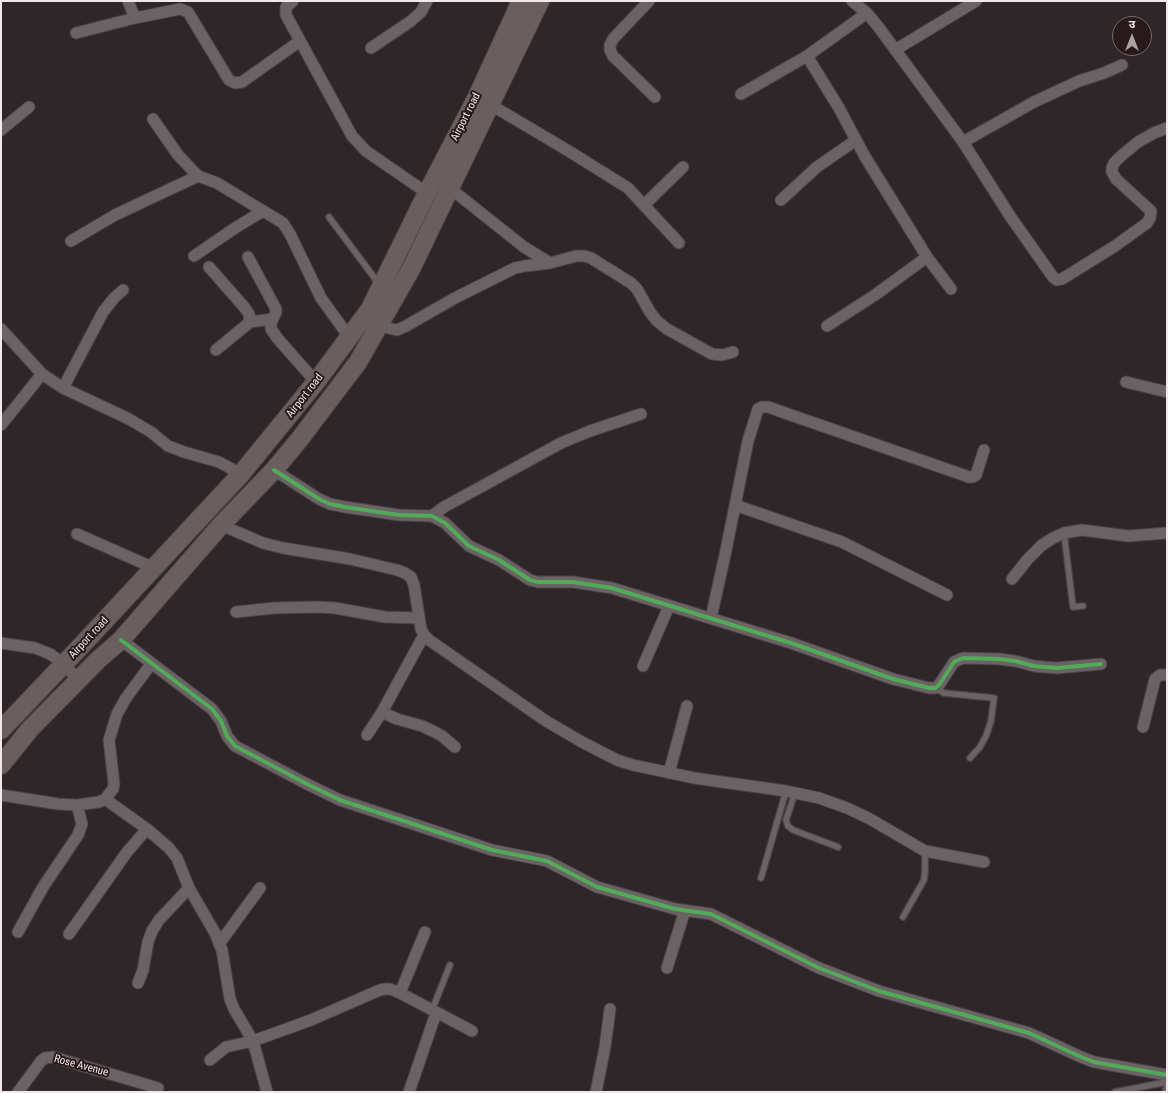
<!DOCTYPE html>
<meta charset="utf-8">
<style>
body{margin:0}
#map{position:relative;width:1168px;height:1093px;overflow:hidden;background:#2e2628;font-family:"Roboto Condensed","Noto Sans Devanagari",sans-serif}
canvas{display:block}
.frame{position:absolute;inset:0;border:2px solid #f3e8e9;pointer-events:none}
.north{position:absolute;left:1112px;top:16px;width:40px;height:40px;box-sizing:border-box;background:#281a1b;border:1px solid #796c6d;border-radius:50%;rotate:0deg;font-size:11px;font-weight:700;line-height:16px;text-align:center;color:#f3e8e9}
.north::after{content:'';display:block;margin:auto;width:14px;height:18px;background:#aea4a5;clip-path:polygon(50% 0,100% 100%,50% 72%,0 100%)}
</style>
<div id="map">
<canvas width="1168" height="1093"></canvas>
<div class="frame"></div>
<div class="north">उ</div>
</div>
<script>
const c = document.querySelector('canvas').getContext('2d');
c.lineJoin = 'round';
const toPath = rows => new Path2D(rows.map(r => 'M' + r).join(''));
function stroke(path, color, width, dash) { c.strokeStyle = color; c.lineWidth = width; c.lineCap = dash ? 'butt' : 'round'; c.setLineDash(dash || []); c.stroke(path); }
function write(font, color, halo, rows, align = 'center') {
  c.font = font + ' "Roboto Condensed",sans-serif'; c.lineWidth = 4; c.setLineDash([]); c.textBaseline = 'middle'; c.strokeStyle = halo; c.fillStyle = color; for (const [text, x, y, turn = 0] of rows) {
    c.save(); c.translate(x, y); c.rotate((+turn || 0) * Math.PI / 180); c.textAlign = isNaN(turn) ? turn : align; if (halo) c.strokeText(text, 0, 0); c.fillText(text, 0, 0); c.restore();
  }
}
const lane = toPath([
 [329,217,379,284],
 [1064,533,1073,607,1083,606],
 [935,688,944,693,994,698,991,721,986,736,980,747,970,758],
 [795,793,786,820,788,826,793,830,838,847],
 [761,878,786,791],
 [903,917,924,880,925,870,925,851],
 [432,1010,450,965],
 [1115,1092,1167,1082],
 [1165,1092,1167,1085]
]);
const street = toPath([
 [128,1,135,18],
 [293,1,286,7,286,15,352,136,366,151,427,193],
 [649,1,613,39,610,45,610,50,613,56,655,97],
 [852,1,867,13,880,29,963,142,1010,216,1053,277,1057,280,1062,279,1115,246,1147,223,1150,218,1151,211,1116,179,1112,172,1112,168,1114,163,1121,156,1138,142,1154,133,1167,128],
 [76,33,135,18,180,9,188,12,229,80,235,83,242,82,300,41],
 [371,48,411,21,421,12,427,1],
 [895,50,976,1],
 [807,56,839,108,864,155,927,257,951,289],
 [741,94,807,56,867,13],
 [486,102,567,150,628,188,679,243],
 [153,119,178,155,198,176,217,183,283,223,290,234,321,298,349,337],
 [1,130,29,107],
 [963,142,1034,102,1079,81,1104,73,1122,65],
 [451,189,524,247,550,263],
 [781,200,817,167,856,140],
 [644,205,683,167],
 [71,241,115,215,198,176],
 [194,256,235,228,263,211],
 [248,257,276,309,276,312,271,323,271,329,278,339,316,382],
 [209,267,245,308,249,314,250,322],
 [379,326,397,330,406,326,455,298,515,268,525,266,550,263,576,256,584,256,591,258,631,283,637,289,650,312,657,321,667,329,712,354,722,355,733,352],
 [827,326,875,295,927,257],
 [1,329,42,374,63,388,127,418,151,432,168,446,184,452,219,462,241,474],
 [216,350,250,322,273,319],
 [1126,382,1167,392],
 [63,388,103,312,114,298,123,290],
 [1,425,42,374],
 [274,470,319,499,330,504,345,507,399,515,432,516,445,523,469,546,499,560,530,580,538,582,573,582,612,588,791,643,893,679,929,688,935,688,939,685,954,662,963,658,999,659,1015,661,1034,666,1044,667,1057,668,1101,664],
 [735,505,842,542,947,595],
 [432,516,444,507,561,443,590,431,641,414],
 [221,525,263,543,283,548,350,559,397,570,405,573,411,577,414,585,421,629,424,635,429,640,546,721,582,742,617,760,633,765,694,778,786,791,819,798,847,808,870,819,925,851,984,862],
 [77,534,154,568],
 [1012,579,1027,560,1042,545,1053,538,1064,533,1082,530,1128,536,1167,533],
 [236,612,274,608,317,607,335,608,385,617,418,618],
 [711,618,725,555,748,441,758,409,762,407,768,407,969,477,973,477,976,475,984,450],
 [121,640,212,709,221,721,227,736,235,746,307,784,340,800,492,850,547,861,597,887,675,909,711,914,819,968,879,991,1029,1033,1081,1057,1094,1062,1167,1075],
 [1,643,35,648,50,654,64,664,78,680],
 [643,666,669,606],
 [382,712,397,719,422,726,433,731,442,736,455,747],
 [1143,727,1155,679,1160,675,1167,675],
 [367,735,382,712,424,635],
 [669,773,687,706],
 [1,795,58,804,77,805,99,802,105,799,113,789,114,784,109,740,117,714,126,698,151,664],
 [105,799,147,829,169,848,177,858,189,888,215,933,222,950,230,999,234,1009,253,1041,267,1092],
 [18,932,43,887,78,835,82,824,77,805],
 [69,934,127,852,147,829],
 [219,944,260,888],
 [667,968,685,910],
 [138,983,143,970,148,942,152,931,159,920,189,888],
 [400,993,425,932],
 [210,1060,226,1047,253,1041,311,1020,380,990,385,989,390,989,400,993,472,1031],
 [18,1092,41,1061,45,1058,53,1057,158,1088],
 [409,1092,436,1013],
 [596,1092,605,1047,610,1009]
]);
const primary = toPath([
 [1,730,81,646,241,474,316,382,370,309,427,193,477,97,521,1],
 [1,765,30,729,99,659,121,640,221,525,274,470,299,440,358,362,411,269,540,1]
]);
const cycleway = toPath([
 [274,470,319,499,330,504,345,507,399,515,432,516,445,523,469,546,499,560,530,580,538,582,573,582,612,588,791,643,893,679,929,688,935,688,939,685,954,662,963,658,999,659,1015,661,1034,666,1044,667,1057,668,1101,664],
 [121,640,212,709,221,721,227,736,235,746,307,784,340,800,492,850,547,861,597,887,675,909,711,914,819,968,879,991,1029,1033,1081,1057,1094,1062,1167,1075]
]);
const streetNames = [
 ["Airport road",466,117,-63],
 ["Airport road",305,396,-52],
 ["Airport road",89,638,-47],
 ["Rose Avenue",81,1066,15]
];
stroke(lane, '#4a4344', 8);
stroke(street, '#4a4344', 13);
stroke(primary, '#4a4344', 20);
stroke(lane, '#6a6264', 5.5);
stroke(street, '#6a6264', 11);
stroke(primary, '#6a5f5e', 18);
stroke(cycleway, '#51ab58', 4);
write('11px', '#f3e8e9', '#281a1b', streetNames);
</script>
